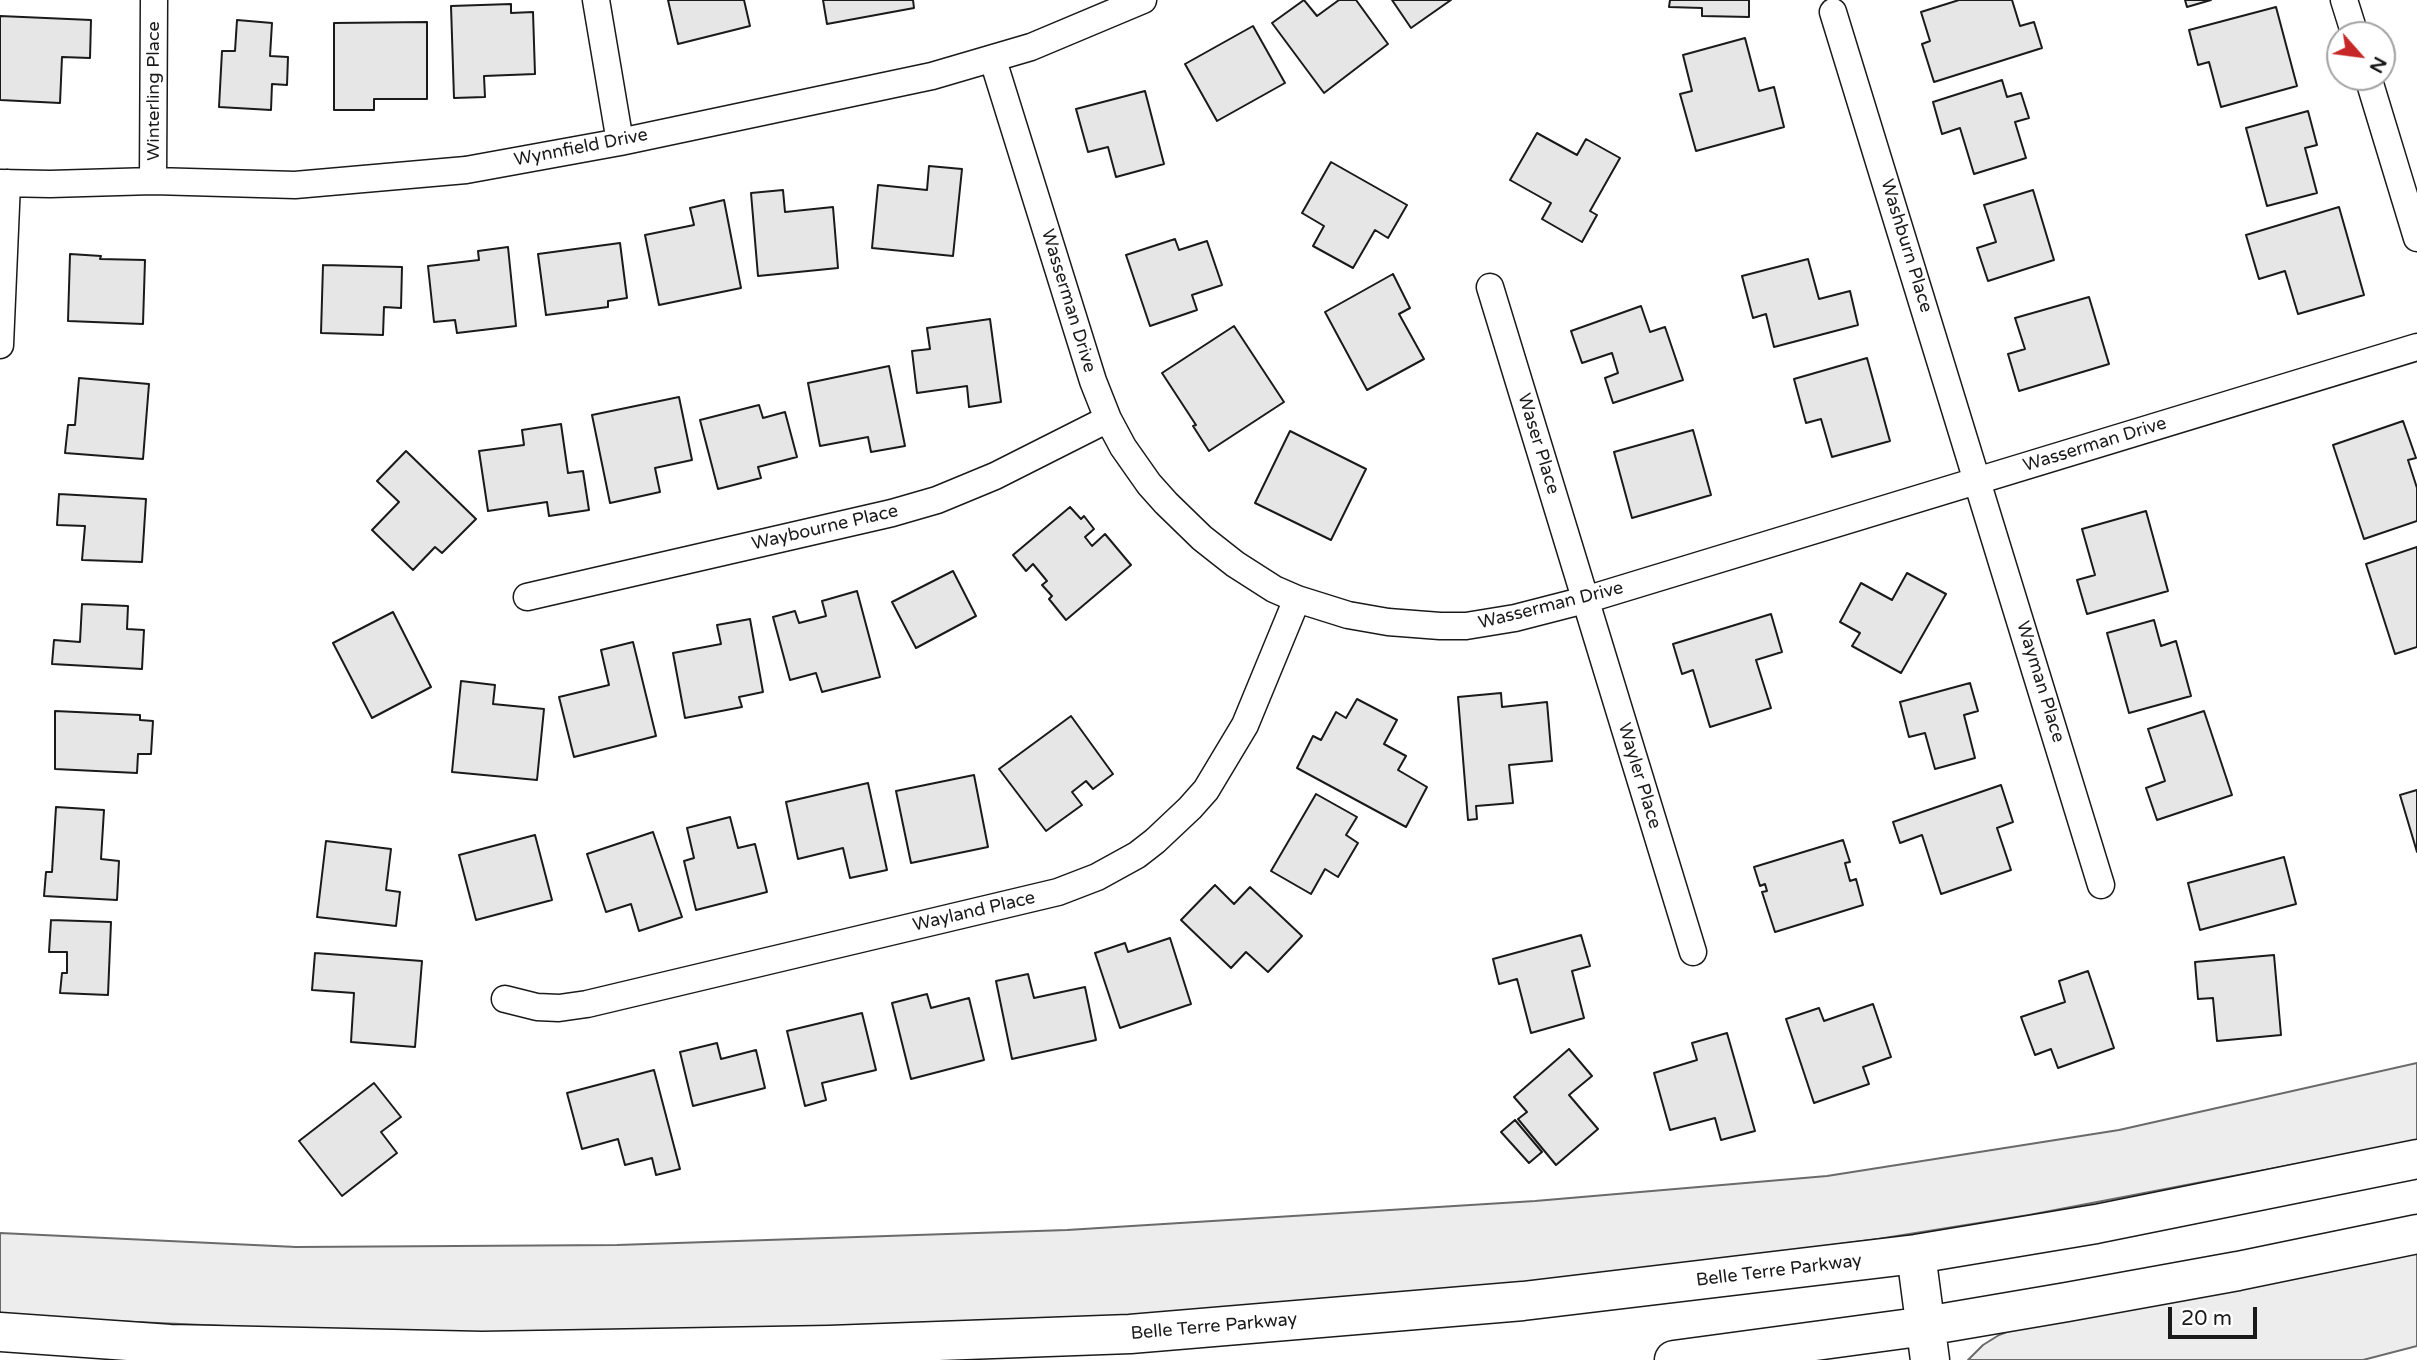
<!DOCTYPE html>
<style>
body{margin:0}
#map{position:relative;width:2417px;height:1360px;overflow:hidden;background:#fff;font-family:"Varela Round",sans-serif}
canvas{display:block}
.north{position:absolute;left:2326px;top:21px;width:70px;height:70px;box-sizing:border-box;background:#fff;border:2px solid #a3a3a3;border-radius:50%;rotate:118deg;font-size:19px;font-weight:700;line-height:28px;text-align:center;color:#1a1a1a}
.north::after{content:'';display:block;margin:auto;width:24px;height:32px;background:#c62828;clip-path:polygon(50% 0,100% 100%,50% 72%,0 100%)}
.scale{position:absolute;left:2168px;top:1307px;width:89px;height:32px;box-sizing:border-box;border:4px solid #1a1a1a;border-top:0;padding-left:9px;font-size:21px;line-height:24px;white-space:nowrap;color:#1a1a1a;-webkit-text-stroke:5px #fff;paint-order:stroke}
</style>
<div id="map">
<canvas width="2417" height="1360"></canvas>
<div class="north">N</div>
<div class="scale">20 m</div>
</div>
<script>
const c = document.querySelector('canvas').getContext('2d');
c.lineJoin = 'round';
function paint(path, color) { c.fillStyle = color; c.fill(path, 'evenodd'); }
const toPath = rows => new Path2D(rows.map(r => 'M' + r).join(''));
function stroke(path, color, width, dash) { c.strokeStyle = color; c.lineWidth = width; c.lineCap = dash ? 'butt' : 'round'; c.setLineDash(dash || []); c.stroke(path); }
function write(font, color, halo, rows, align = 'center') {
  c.font = font + ' "Varela Round",sans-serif'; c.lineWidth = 5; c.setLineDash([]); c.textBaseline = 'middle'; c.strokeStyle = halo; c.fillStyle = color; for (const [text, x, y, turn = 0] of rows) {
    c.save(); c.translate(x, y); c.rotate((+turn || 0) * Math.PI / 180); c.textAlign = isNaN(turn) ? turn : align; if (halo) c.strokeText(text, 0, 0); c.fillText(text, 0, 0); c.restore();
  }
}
const built = toPath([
 [2417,1063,2417,1141,2029,1215,1878,1239,1566,1280,1138,1315,606,1334,315,1330,0,1316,0,1233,296,1247,617,1245,1067,1230,1535,1201,1827,1176,2119,1130,2417,1063],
 [2417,1249,2417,1346,2363,1360,1968,1360,1983,1345,1999,1335,2017,1328,2417,1249]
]);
const building = toPath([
 [668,0,744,0,750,26,678,44,668,0],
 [823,0,913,0,914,8,827,24,823,0],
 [1304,0,1317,16,1339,0,1356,0,1388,44,1324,93,1272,23,1304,0],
 [1392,0,1451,0,1411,28,1392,0],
 [1670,0,1749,0,1749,17,1702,16,1702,8,1669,7,1670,0],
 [1959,0,2012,0,2020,26,2034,22,2042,48,1934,82,1922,44,1930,41,1921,12,1959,0],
 [2185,0,2211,0,2187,7,2185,0],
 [511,4,511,13,533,12,535,74,484,76,485,97,454,98,451,6,511,4],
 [2276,7,2297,86,2221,107,2209,62,2198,65,2189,30,2276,7],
 [0,16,91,20,90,58,62,57,60,103,0,100,0,16],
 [237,20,272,23,270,56,288,57,287,85,272,84,271,110,219,107,222,51,235,51,237,20],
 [427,22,427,99,374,99,374,110,334,110,334,23,427,22],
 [1253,26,1285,83,1217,121,1185,64,1253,26],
 [1745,38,1759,91,1774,87,1784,127,1696,151,1680,94,1692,91,1683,55,1745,38],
 [2002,80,2007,97,2021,93,2029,118,2015,122,2026,158,1974,174,1960,128,1942,134,1933,102,2002,80],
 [1145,91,1164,164,1116,177,1108,147,1088,152,1076,109,1145,91],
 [2308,111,2317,145,2305,148,2317,193,2267,206,2246,128,2308,111],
 [1537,133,1577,155,1586,139,1620,158,1590,211,1597,215,1582,242,1542,219,1551,203,1510,180,1537,133],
 [1331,162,1407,205,1388,238,1375,230,1353,268,1313,246,1324,226,1302,213,1331,162],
 [929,166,962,169,953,256,872,248,878,185,927,190,929,166],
 [783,190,785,212,833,207,838,268,758,276,751,193,783,190],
 [2033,190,2054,260,1988,281,1977,248,1996,242,1984,205,2033,190],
 [724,200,741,288,659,305,645,235,694,225,690,208,724,200],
 [2339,207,2364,295,2298,314,2285,271,2259,279,2246,235,2339,207],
 [1175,239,1179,250,1207,241,1222,285,1192,295,1197,310,1150,326,1126,255,1175,239],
 [620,243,627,298,608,301,608,307,546,315,538,254,620,243],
 [508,247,516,326,457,333,455,320,434,322,428,266,479,260,478,251,508,247],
 [70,254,101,256,100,259,145,260,143,324,68,321,70,254],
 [1808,259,1819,299,1850,291,1858,325,1774,347,1766,314,1753,318,1742,276,1808,259],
 [323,265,402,267,401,308,384,307,383,335,321,333,323,265],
 [1393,274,1410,308,1399,314,1424,359,1367,390,1325,312,1393,274],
 [2089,297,2109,364,2019,391,2008,354,2025,349,2015,318,2089,297],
 [1641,306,1650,332,1665,327,1683,380,1613,403,1605,378,1618,373,1612,353,1582,363,1571,331,1641,306],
 [990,319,1001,402,969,407,967,386,917,393,912,351,930,349,927,328,990,319],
 [1234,326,1284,402,1209,451,1193,426,1196,425,1162,373,1234,326],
 [1867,358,1890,441,1832,457,1821,419,1806,423,1794,379,1867,358],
 [889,366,905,446,871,452,868,437,820,446,808,383,889,366],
 [79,378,149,384,143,459,65,453,68,425,75,425,79,378],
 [679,397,692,460,655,468,660,492,610,503,592,415,679,397],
 [759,405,763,418,785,412,797,457,758,467,761,478,718,489,700,420,759,405],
 [2403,421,2416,458,2408,460,2417,488,2417,521,2364,539,2333,445,2403,421],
 [561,424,568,473,583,471,589,510,549,516,547,502,488,511,479,451,524,445,522,430,561,424],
 [1693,430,1711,495,1632,518,1614,452,1693,430],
 [1290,431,1366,469,1331,540,1255,503,1290,431],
 [406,451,476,519,442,553,435,547,413,570,372,530,399,502,377,481,406,451],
 [59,494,146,499,142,562,82,560,85,526,57,525,59,494],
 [1070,507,1081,519,1084,516,1094,529,1085,537,1092,546,1105,534,1131,565,1066,620,1049,599,1052,596,1042,585,1047,581,1033,564,1026,571,1013,555,1070,507],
 [2146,511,2168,591,2087,614,2077,580,2095,575,2082,529,2146,511],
 [2417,547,2417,647,2395,654,2366,564,2417,547],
 [953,571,976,616,916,648,892,602,953,571],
 [1907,573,1946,594,1901,673,1852,646,1860,633,1840,622,1861,583,1892,600,1907,573],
 [857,591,880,677,822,692,816,673,790,680,773,617,795,611,799,623,826,616,822,601,857,591],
 [82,604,128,606,127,629,144,630,142,669,52,664,54,640,80,642,82,604],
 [393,612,431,687,372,718,333,643,393,612],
 [1771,614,1782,652,1756,660,1771,708,1710,727,1693,670,1682,674,1673,644,1771,614],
 [750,619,763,692,739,697,742,707,685,718,673,653,721,644,717,625,750,619],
 [2154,620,2161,646,2176,641,2191,696,2129,713,2107,633,2154,620],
 [633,642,656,736,574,757,559,697,609,685,601,650,633,642],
 [461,681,495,685,493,704,544,709,537,780,452,772,461,681],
 [1970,683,1978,711,1964,715,1975,758,1935,769,1925,733,1909,737,1900,702,1970,683],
 [1501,693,1502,707,1547,702,1552,761,1509,765,1513,803,1476,806,1477,819,1468,820,1458,697,1501,693],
 [1357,699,1397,720,1384,744,1406,756,1398,770,1427,787,1406,827,1297,768,1313,736,1321,740,1336,712,1346,718,1357,699],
 [55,711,140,715,140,720,153,721,151,754,138,754,137,773,55,769,55,711],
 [2204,711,2232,795,2157,820,2146,788,2165,781,2148,729,2204,711],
 [1071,716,1113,774,1093,789,1086,781,1072,792,1082,805,1046,831,999,769,1071,716],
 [974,775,988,847,911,863,896,791,974,775],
 [868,783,887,870,850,878,843,848,798,859,786,802,868,783],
 [2001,785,2013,822,1997,828,2011,870,1941,894,1922,835,1900,843,1893,822,2001,785],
 [2417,790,2417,852,2400,795,2417,790],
 [1316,794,1357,817,1346,835,1358,843,1338,877,1325,869,1311,894,1271,871,1316,794],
 [56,807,104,810,101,859,119,861,117,900,44,896,46,872,52,872,56,807],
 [730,817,738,848,755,844,767,892,696,910,684,861,694,858,687,828,730,817],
 [653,832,682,917,639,931,631,904,606,912,587,854,653,832],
 [535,835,552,900,476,920,459,855,535,835],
 [1843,840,1850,862,1845,863,1850,881,1856,879,1863,905,1775,932,1762,892,1767,891,1765,884,1760,886,1754,867,1843,840],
 [326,841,391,849,386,890,400,892,396,926,317,917,326,841],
 [2284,857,2296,904,2200,930,2188,883,2284,857],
 [1215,885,1234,904,1250,887,1302,936,1268,972,1246,952,1231,968,1181,920,1215,885],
 [51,920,111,922,108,995,60,993,62,973,67,973,67,952,49,952,51,920],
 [1581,935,1590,966,1572,971,1584,1018,1531,1033,1517,979,1499,984,1493,959,1581,935],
 [1170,938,1191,1004,1120,1028,1095,953,1125,943,1128,952,1170,938],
 [315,953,422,961,415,1047,351,1042,354,993,312,990,315,953],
 [2274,955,2281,1035,2217,1041,2213,998,2198,999,2195,962,2274,955],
 [2088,971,2114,1048,2058,1068,2051,1049,2035,1055,2021,1017,2065,1002,2059,981,2088,971],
 [1028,974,1034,998,1085,987,1096,1040,1012,1059,996,981,1028,974],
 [927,994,931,1008,969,998,984,1060,911,1079,892,1003,927,994],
 [1873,1004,1891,1057,1863,1067,1869,1084,1814,1103,1786,1019,1819,1008,1824,1021,1873,1004],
 [862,1013,876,1070,822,1083,826,1100,805,1106,787,1031,862,1013],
 [1727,1033,1755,1131,1721,1140,1715,1118,1670,1130,1654,1073,1697,1060,1692,1043,1727,1033],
 [717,1043,721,1059,756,1050,765,1088,693,1106,680,1052,717,1043],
 [1569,1049,1592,1076,1569,1095,1598,1129,1556,1165,1518,1119,1527,1112,1514,1097,1569,1049],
 [654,1070,680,1169,656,1175,652,1158,625,1165,618,1139,582,1149,567,1093,654,1070],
 [374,1083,401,1117,381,1132,397,1153,342,1196,299,1141,374,1083],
 [1515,1120,1542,1152,1529,1163,1501,1132,1515,1120]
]);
const street = toPath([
 [596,0,620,142],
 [2344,0,2355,35],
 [1833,12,2101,885],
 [993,60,1093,381,1108,419,1123,447,1149,484,1166,503,1202,538,1235,564,1274,589,1297,599,1348,615,1388,622,1440,626,1466,626,1515,618,1585,600,2417,347],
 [2368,77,2417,238],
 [153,181,154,0],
 [0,183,50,184,153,181,295,185,466,170,620,142,932,76,1031,47,1143,0],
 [1490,287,1693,952],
 [0,345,7,183],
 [527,597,892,513,937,500,995,476,1108,419],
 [505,999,537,1007,559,1008,587,1004,1058,892,1097,877,1137,855,1155,841,1190,808,1206,790,1245,725,1297,599]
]);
const secondary = toPath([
 [1916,1254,1930,1360],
 [0,1332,170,1344,482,1351,829,1345,1130,1334,1523,1301,1916,1254,2096,1224,2417,1159],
 [1674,1360,1926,1326,2067,1302,2238,1271,2417,1234]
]);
const streetNames = [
 ["Winterling Place",154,91,-90],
 ["Wynnfield Drive",581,148,-11],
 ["Washburn Place",1906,246,73],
 ["Wasserman Drive",1068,301,73],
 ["Waser Place",1538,444,73],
 ["Wasserman Drive",2095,445,-17],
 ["Waybourne Place",825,528,-13],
 ["Wasserman Drive",1551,606,-14],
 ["Wayman Place",2040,682,73],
 ["Wayler Place",1639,776,73],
 ["Wayland Place",974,912,-13],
 ["Belle Terre Parkway",1779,1271,-7],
 ["Belle Terre Parkway",1214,1327,-5]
];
paint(built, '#ededed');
stroke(built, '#6a6a6a', 2);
paint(building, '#e6e6e6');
stroke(building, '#1a1a1a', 2);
stroke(street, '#1a1a1a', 29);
stroke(secondary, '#1a1a1a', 41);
stroke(street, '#fff', 26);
stroke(secondary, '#fff', 38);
write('18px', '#1a1a1a', '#fff', streetNames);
</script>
